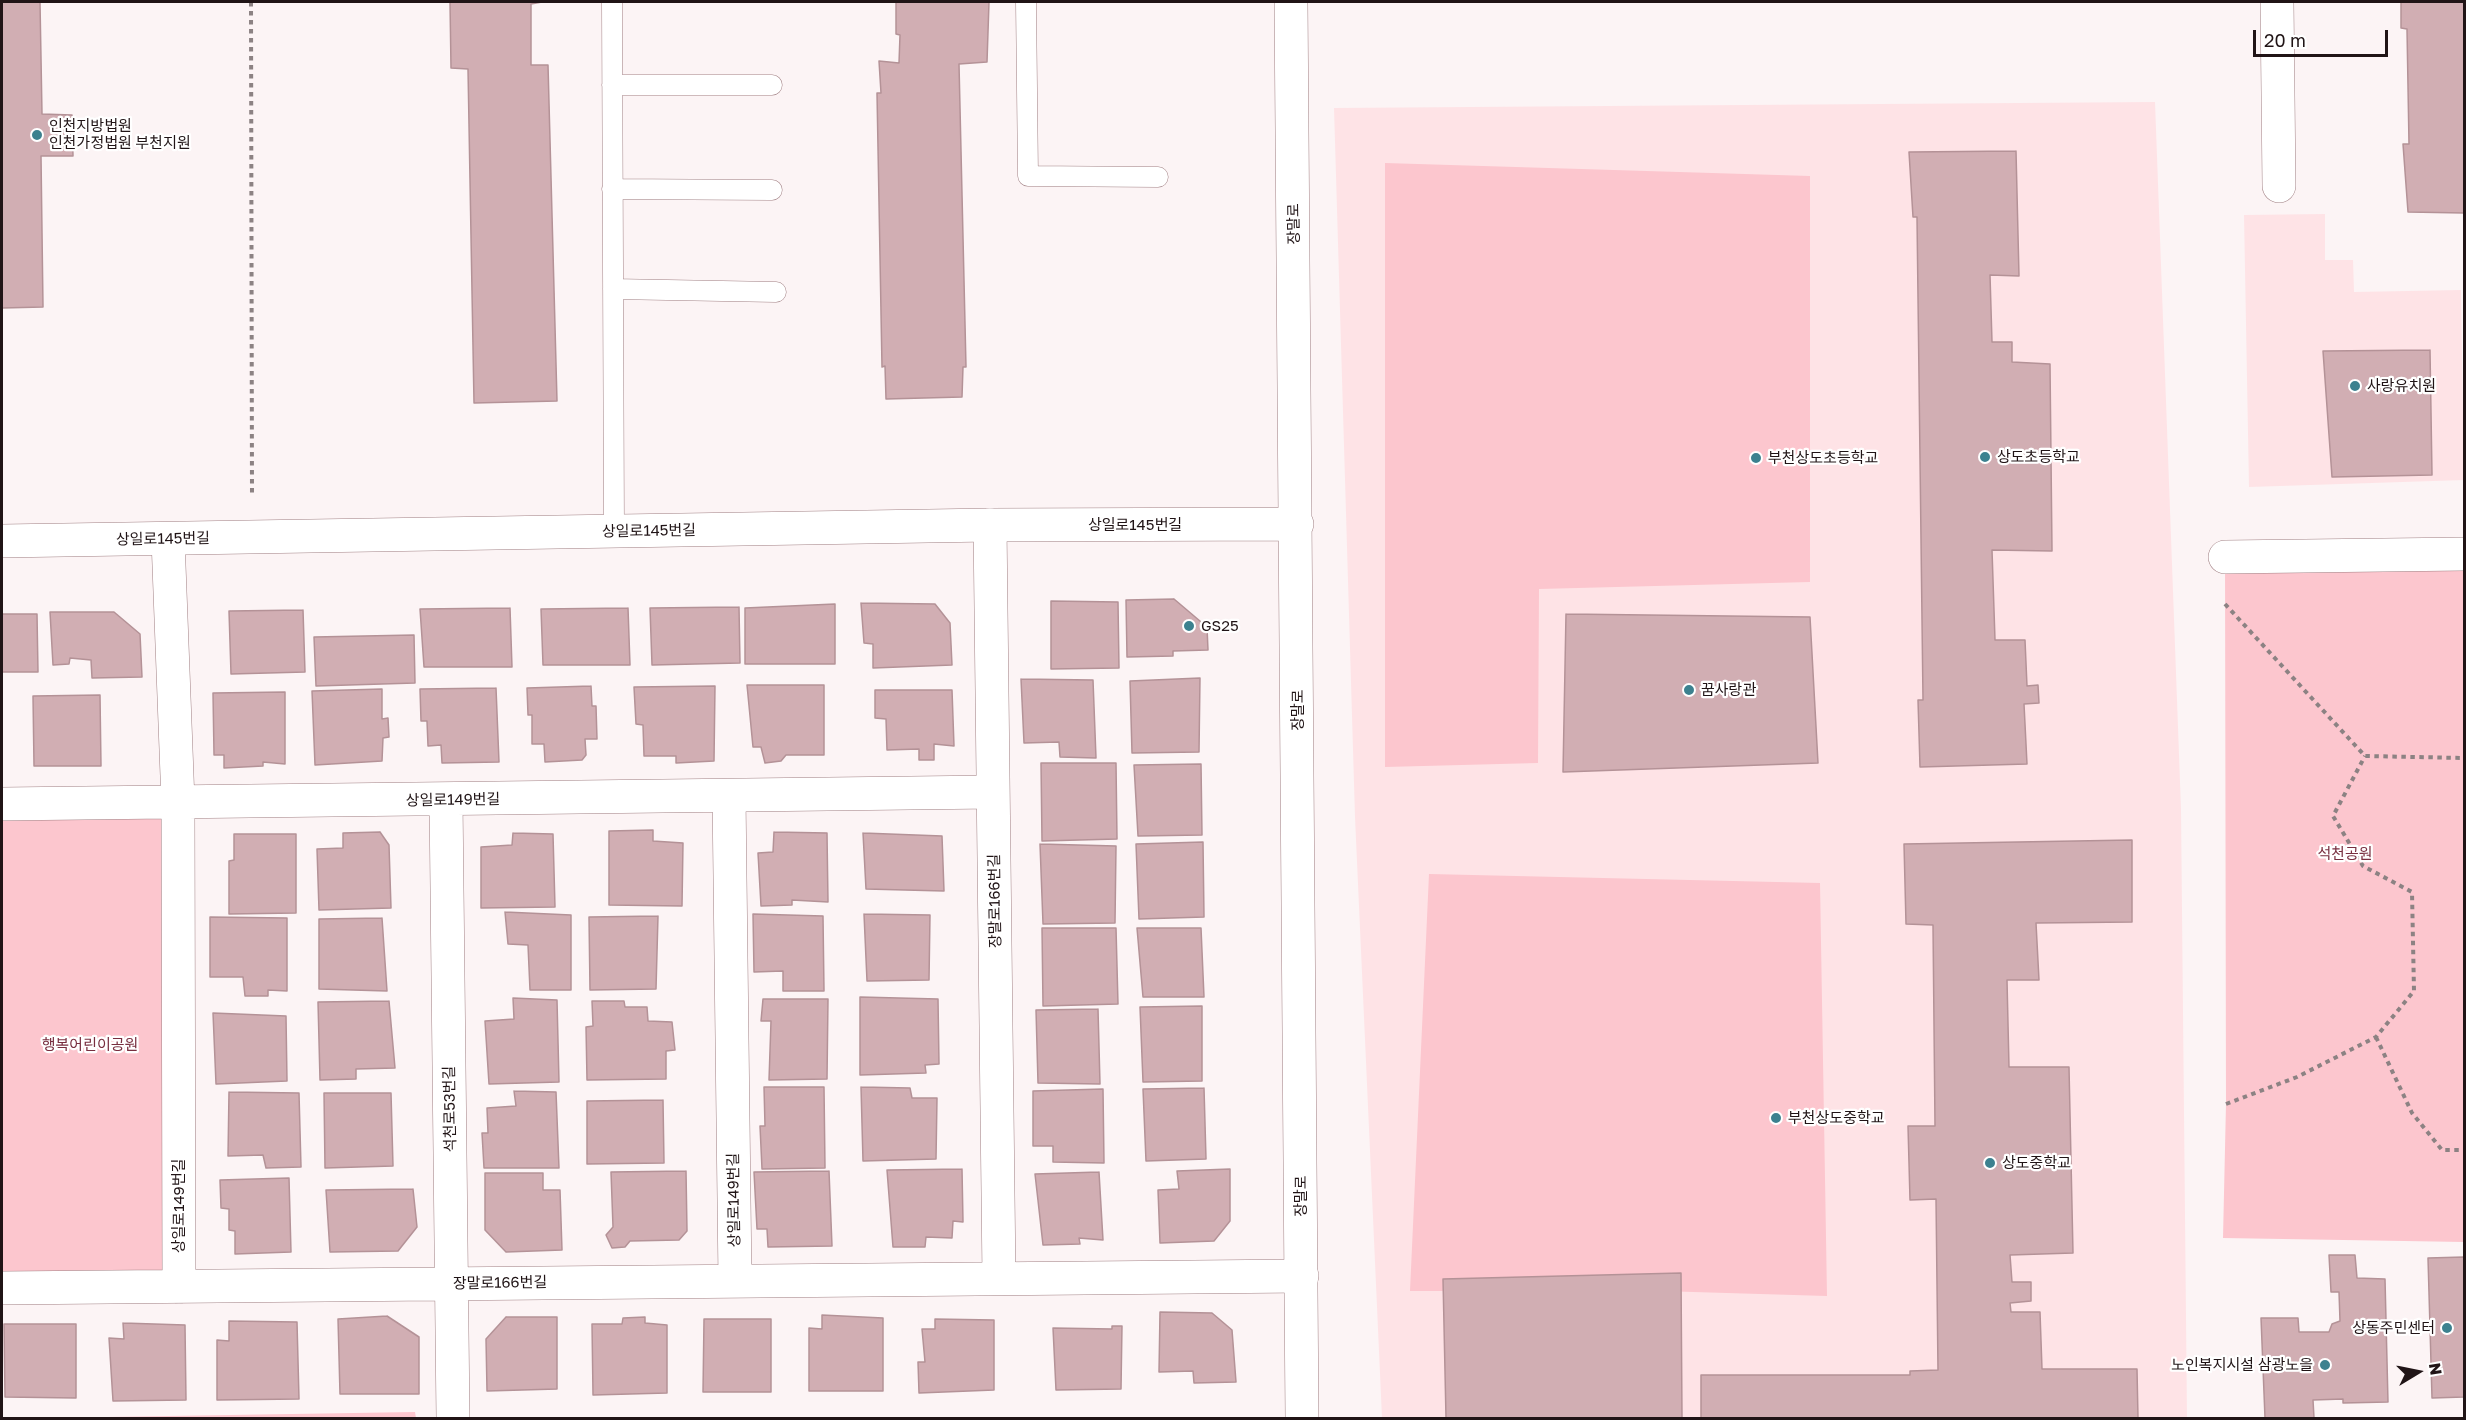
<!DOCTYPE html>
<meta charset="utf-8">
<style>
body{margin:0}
#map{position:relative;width:2466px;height:1420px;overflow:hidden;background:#fcf4f5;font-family:"Golos Text",sans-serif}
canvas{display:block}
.frame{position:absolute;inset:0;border:3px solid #201416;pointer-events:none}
.north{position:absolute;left:2388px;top:1342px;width:60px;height:60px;-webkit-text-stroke:4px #fff;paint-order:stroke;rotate:80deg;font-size:16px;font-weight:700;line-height:24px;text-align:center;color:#201416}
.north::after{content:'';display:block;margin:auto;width:21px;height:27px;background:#201416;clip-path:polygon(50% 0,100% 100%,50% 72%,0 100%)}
.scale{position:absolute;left:2253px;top:30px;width:135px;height:27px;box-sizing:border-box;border:3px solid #201416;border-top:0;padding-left:8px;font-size:18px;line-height:21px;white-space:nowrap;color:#201416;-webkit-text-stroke:4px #fff;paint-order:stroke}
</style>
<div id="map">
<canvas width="2466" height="1420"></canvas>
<div class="frame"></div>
<div class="north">N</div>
<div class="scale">20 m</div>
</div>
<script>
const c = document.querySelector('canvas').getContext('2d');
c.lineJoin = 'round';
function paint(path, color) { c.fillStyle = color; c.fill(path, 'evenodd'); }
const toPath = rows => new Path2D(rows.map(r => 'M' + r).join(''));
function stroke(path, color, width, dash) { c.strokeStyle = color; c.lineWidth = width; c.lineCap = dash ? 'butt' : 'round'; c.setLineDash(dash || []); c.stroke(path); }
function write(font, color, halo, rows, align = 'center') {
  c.font = font + ' "Golos Text","Noto Sans KR",sans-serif'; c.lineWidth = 4.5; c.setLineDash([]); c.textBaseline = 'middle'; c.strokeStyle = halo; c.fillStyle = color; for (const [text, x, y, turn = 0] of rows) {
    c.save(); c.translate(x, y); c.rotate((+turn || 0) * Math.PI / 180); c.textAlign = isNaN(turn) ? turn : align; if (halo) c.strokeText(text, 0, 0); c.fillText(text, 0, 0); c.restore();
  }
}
const built = toPath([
 [2155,102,2181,809,2187,1418,1382,1418,1355,817,1334,108],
 [2325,214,2325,260,2353,260,2354,292,2461,290,2464,480,2249,487,2244,215]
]);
const green = toPath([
 [1385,163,1810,176,1810,582,1539,589,1538,763,1385,767],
 [2464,554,2464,1242,2223,1238,2226,1104,2225,557],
 [178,802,179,1287,2,1288,2,804],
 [1429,874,1820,883,1827,1296,1660,1291,1410,1291],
 [415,1412,416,1418,45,1418]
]);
const building = toPath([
 [2,2,40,2,42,114,72,115,73,156,41,156,43,307,2,308,2,2],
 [450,2,542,2,531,4,531,65,548,65,557,401,474,403,468,69,451,68,450,2],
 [896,2,989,2,987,62,959,64,966,367,963,367,962,397,886,399,885,366,882,367,877,93,881,93,879,61,899,63,900,35,896,34,896,2],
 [2401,2,2464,2,2464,213,2408,212,2403,144,2409,144,2407,29,2401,28,2401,2],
 [2016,151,2019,276,1990,275,1992,342,2012,342,2012,362,2050,364,2052,551,1992,550,1995,640,2025,640,2027,686,2038,685,2039,703,2024,704,2027,764,1920,767,1918,700,1923,700,1917,217,1913,217,1909,152,2016,151],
 [2430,350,2432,475,2332,477,2323,351,2430,350],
 [1174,599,1207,627,1208,650,1173,651,1173,656,1127,657,1126,600,1174,599],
 [1051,601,1118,602,1119,668,1051,669,1051,601],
 [861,603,935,604,950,623,952,665,873,668,873,644,864,643,861,603],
 [835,604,835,664,745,664,745,608,835,604],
 [739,607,740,663,652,665,650,608,739,607],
 [510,608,512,667,424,667,420,609,510,608],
 [628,608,630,665,543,665,541,609,628,608],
 [303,610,305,672,231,674,229,611,303,610],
 [50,612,114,612,140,634,142,677,92,678,91,660,70,658,69,664,53,665,50,612],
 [2,614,37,614,38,672,2,672,2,614],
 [1566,614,1810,617,1818,763,1563,772,1566,614],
 [414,635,415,683,316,686,314,637,414,635],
 [1200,678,1199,752,1132,753,1130,681,1200,678],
 [1021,679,1093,680,1096,758,1060,757,1059,742,1024,743,1021,679],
 [747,685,824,685,824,755,786,755,781,761,765,763,761,747,753,747,747,685],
 [591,686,592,706,596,706,597,739,585,739,586,755,582,760,545,762,544,744,532,744,532,715,528,715,527,688,591,686],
 [715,686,714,761,676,763,676,756,644,756,643,725,636,724,634,687,715,686],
 [496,688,499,762,442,763,441,745,428,746,427,721,421,721,420,689,496,688],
 [382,689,382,719,388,718,389,737,383,738,382,761,315,765,312,691,382,689],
 [875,690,952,690,954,746,934,744,934,760,919,760,919,749,887,750,886,719,875,718,875,690],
 [285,692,285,764,263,762,263,766,224,768,224,755,214,755,213,693,285,692],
 [100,695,101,766,34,766,33,696,100,695],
 [1041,763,1116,763,1117,839,1042,841,1041,763],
 [1201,764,1202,835,1138,836,1134,765,1201,764],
 [653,830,653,841,683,843,682,906,609,905,609,831,653,830],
 [380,832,389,845,391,908,319,910,317,849,343,848,343,833,380,832],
 [774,832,827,833,828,902,792,900,792,905,761,906,758,853,773,852,774,832],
 [513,833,553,834,555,907,481,908,481,847,512,845,513,833],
 [863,833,942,836,944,891,866,889,863,833],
 [234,834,296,834,296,913,229,914,229,861,234,860,234,834],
 [2132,840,2132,922,2036,923,2039,980,2007,980,2009,1067,2069,1067,2073,1253,2010,1255,2012,1282,2031,1282,2031,1301,2010,1303,2011,1312,2040,1312,2042,1369,2137,1369,2138,1418,1701,1418,1701,1375,1910,1375,1910,1371,1938,1370,1936,1199,1910,1200,1908,1126,1935,1126,1933,925,1906,924,1904,844,2132,840],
 [1203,842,1204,917,1139,919,1136,844,1203,842],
 [1040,844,1116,846,1115,923,1043,924,1040,844],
 [505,912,571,915,571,990,530,990,528,945,508,944,505,912],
 [753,914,823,916,824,991,783,991,783,971,754,972,753,914],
 [864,914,930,915,929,980,867,981,864,914],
 [658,916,656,989,590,990,589,917,658,916],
 [210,917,287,918,287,991,268,990,268,996,245,996,243,977,210,977,210,917],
 [382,918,387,991,319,989,319,919,382,918],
 [1042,928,1116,928,1118,1004,1043,1006,1042,928],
 [1137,928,1201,928,1204,997,1143,997,1137,928],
 [860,997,938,999,939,1064,925,1065,926,1073,860,1075,860,997],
 [513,998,557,1000,559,1082,489,1084,485,1021,514,1019,513,998],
 [763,999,828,999,827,1079,769,1080,771,1021,761,1021,763,999],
 [389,1001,395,1068,356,1069,356,1079,320,1080,318,1002,389,1001],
 [592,1001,624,1001,625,1007,647,1007,648,1021,672,1022,675,1050,666,1051,666,1079,587,1080,586,1027,593,1026,592,1001],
 [1202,1006,1202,1081,1143,1082,1140,1007,1202,1006],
 [1098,1009,1100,1084,1038,1083,1036,1010,1098,1009],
 [213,1013,286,1016,287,1081,216,1084,213,1013],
 [764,1087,824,1087,825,1168,762,1169,760,1126,765,1126,764,1087],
 [861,1087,910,1088,912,1098,937,1098,936,1159,863,1161,861,1087],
 [1204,1088,1206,1159,1146,1161,1143,1089,1204,1088],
 [1103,1089,1104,1163,1053,1162,1053,1146,1033,1146,1033,1091,1103,1089],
 [514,1091,556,1092,559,1168,484,1168,482,1133,488,1133,487,1108,516,1106,514,1091],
 [229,1092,299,1093,301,1167,266,1168,263,1155,228,1156,229,1092],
 [324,1093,391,1093,393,1166,325,1168,324,1093],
 [663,1100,664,1163,587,1164,587,1101,663,1100],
 [962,1169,963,1222,953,1221,952,1238,926,1237,925,1247,893,1247,887,1170,962,1169],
 [1230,1169,1230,1221,1214,1241,1160,1243,1158,1190,1179,1189,1177,1171,1230,1169],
 [686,1171,687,1231,679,1240,630,1241,625,1247,612,1248,606,1235,613,1227,611,1172,686,1171],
 [829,1171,832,1246,768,1247,767,1229,757,1229,754,1172,829,1171],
 [1099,1172,1103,1240,1079,1238,1080,1244,1043,1245,1035,1174,1099,1172],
 [485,1173,543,1173,543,1190,560,1190,562,1250,506,1252,485,1230,485,1173],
 [289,1178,291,1252,235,1254,235,1231,229,1230,229,1209,221,1208,220,1180,289,1178],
 [413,1189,417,1227,398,1251,330,1252,326,1190,413,1189],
 [2329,1255,2355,1255,2357,1278,2385,1279,2388,1402,2343,1403,2343,1399,2313,1400,2314,1418,2265,1418,2261,1318,2298,1318,2299,1332,2329,1332,2332,1324,2340,1321,2339,1292,2331,1292,2329,1255],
 [2464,1257,2464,1397,2432,1398,2428,1258,2464,1257],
 [1681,1273,1682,1418,1446,1418,1443,1279,1681,1273],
 [1160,1312,1212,1313,1232,1330,1236,1382,1194,1383,1193,1371,1159,1372,1160,1312],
 [822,1315,883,1318,883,1391,809,1391,809,1328,822,1329,822,1315],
 [387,1316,419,1337,419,1394,340,1394,338,1319,387,1316],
 [506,1317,557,1317,557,1389,487,1391,486,1339,506,1317],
 [645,1317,645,1323,667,1325,667,1393,593,1395,592,1324,622,1324,623,1318,645,1317],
 [704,1319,771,1319,771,1392,703,1392,704,1319],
 [935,1319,994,1320,994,1390,919,1393,918,1362,925,1362,922,1329,935,1329,935,1319],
 [229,1321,297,1322,299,1399,217,1400,217,1340,229,1341,229,1321],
 [123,1323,185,1325,186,1400,113,1401,109,1338,124,1339,123,1323],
 [4,1324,76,1324,76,1398,5,1397,4,1324],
 [1112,1326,1122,1326,1121,1389,1056,1390,1053,1328,1112,1329,1112,1326]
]);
const path = toPath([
 [251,2,252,496],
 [2225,604,2365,756,2464,758],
 [2376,1037,2412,1113,2442,1150,2464,1150],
 [2226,1104,2297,1077,2376,1037,2414,991,2412,892,2363,866,2333,816,2365,756]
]);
const lane = toPath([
 [612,2,614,532],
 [1026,2,1028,176,1158,177],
 [612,85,772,85],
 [612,189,772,190],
 [613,289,776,292]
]);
const street = toPath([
 [2277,2,2279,186],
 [990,525,999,1277],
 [168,539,178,802,179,1287],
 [2225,557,2464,554],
 [729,796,735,1280],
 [446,800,453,1418],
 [2,804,993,792],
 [2,1288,1302,1276]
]);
const secondary = toPath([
 [1291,2,1302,1418],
 [2,541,990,525,1297,524]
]);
const markers = [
 [37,135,6,"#3c818f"],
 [2355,386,6,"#3c818f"],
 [1985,457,6,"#3c818f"],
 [1756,458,6,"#3c818f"],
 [1189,626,6,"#3c818f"],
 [1689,690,6,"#3c818f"],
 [1776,1118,6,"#3c818f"],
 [1990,1163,6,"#3c818f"],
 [2447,1328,6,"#3c818f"],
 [2325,1365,6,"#3c818f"]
];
const poiNames = [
 ["인천지방법원",49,126],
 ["인천가정법원 부천지원",49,143],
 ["사랑유치원",2367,386],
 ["상도초등학교",1997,457],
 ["부천상도초등학교",1768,458],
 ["GS25",1201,626],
 ["꿈사랑관",1701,690],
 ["부천상도중학교",1788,1118],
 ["상도중학교",2002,1163],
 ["상동주민센터",2435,1328,"right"],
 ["노인복지시설 삼광노을",2313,1365,"right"]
];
const streetNames = [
 ["장말로",1294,224,-91],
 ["상일로145번길",1135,525],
 ["상일로145번길",649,531,-1],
 ["상일로145번길",163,539,-1],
 ["장말로",1298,710,-90],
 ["상일로149번길",453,800,-1],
 ["장말로166번길",995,901,-91],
 ["석천로53번길",450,1109,-91],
 ["장말로",1301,1196,-90],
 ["상일로149번길",734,1200,-91],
 ["상일로149번길",179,1206,-90],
 ["장말로166번길",500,1283,-1]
];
const parkNames = [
 ["석천공원",2345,854],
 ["행복어린이공원",90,1045]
];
paint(built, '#fee3e6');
paint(green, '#fcc6ce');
paint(building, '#d1aeb3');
stroke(building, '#b49297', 1.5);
stroke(lane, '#a18084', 21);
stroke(street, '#a18084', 34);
stroke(secondary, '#a18084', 34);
stroke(path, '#8c8283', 4, [4.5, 4.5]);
stroke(lane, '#fff', 20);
stroke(street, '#fff', 33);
stroke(secondary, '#fff', 33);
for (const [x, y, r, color] of markers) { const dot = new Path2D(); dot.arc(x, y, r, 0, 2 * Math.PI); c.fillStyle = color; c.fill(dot); stroke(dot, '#fff', 2); }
write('15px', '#201416', '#fff', poiNames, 'left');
write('15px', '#201416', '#fff', streetNames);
write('15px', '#782e3f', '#fff', parkNames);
</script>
